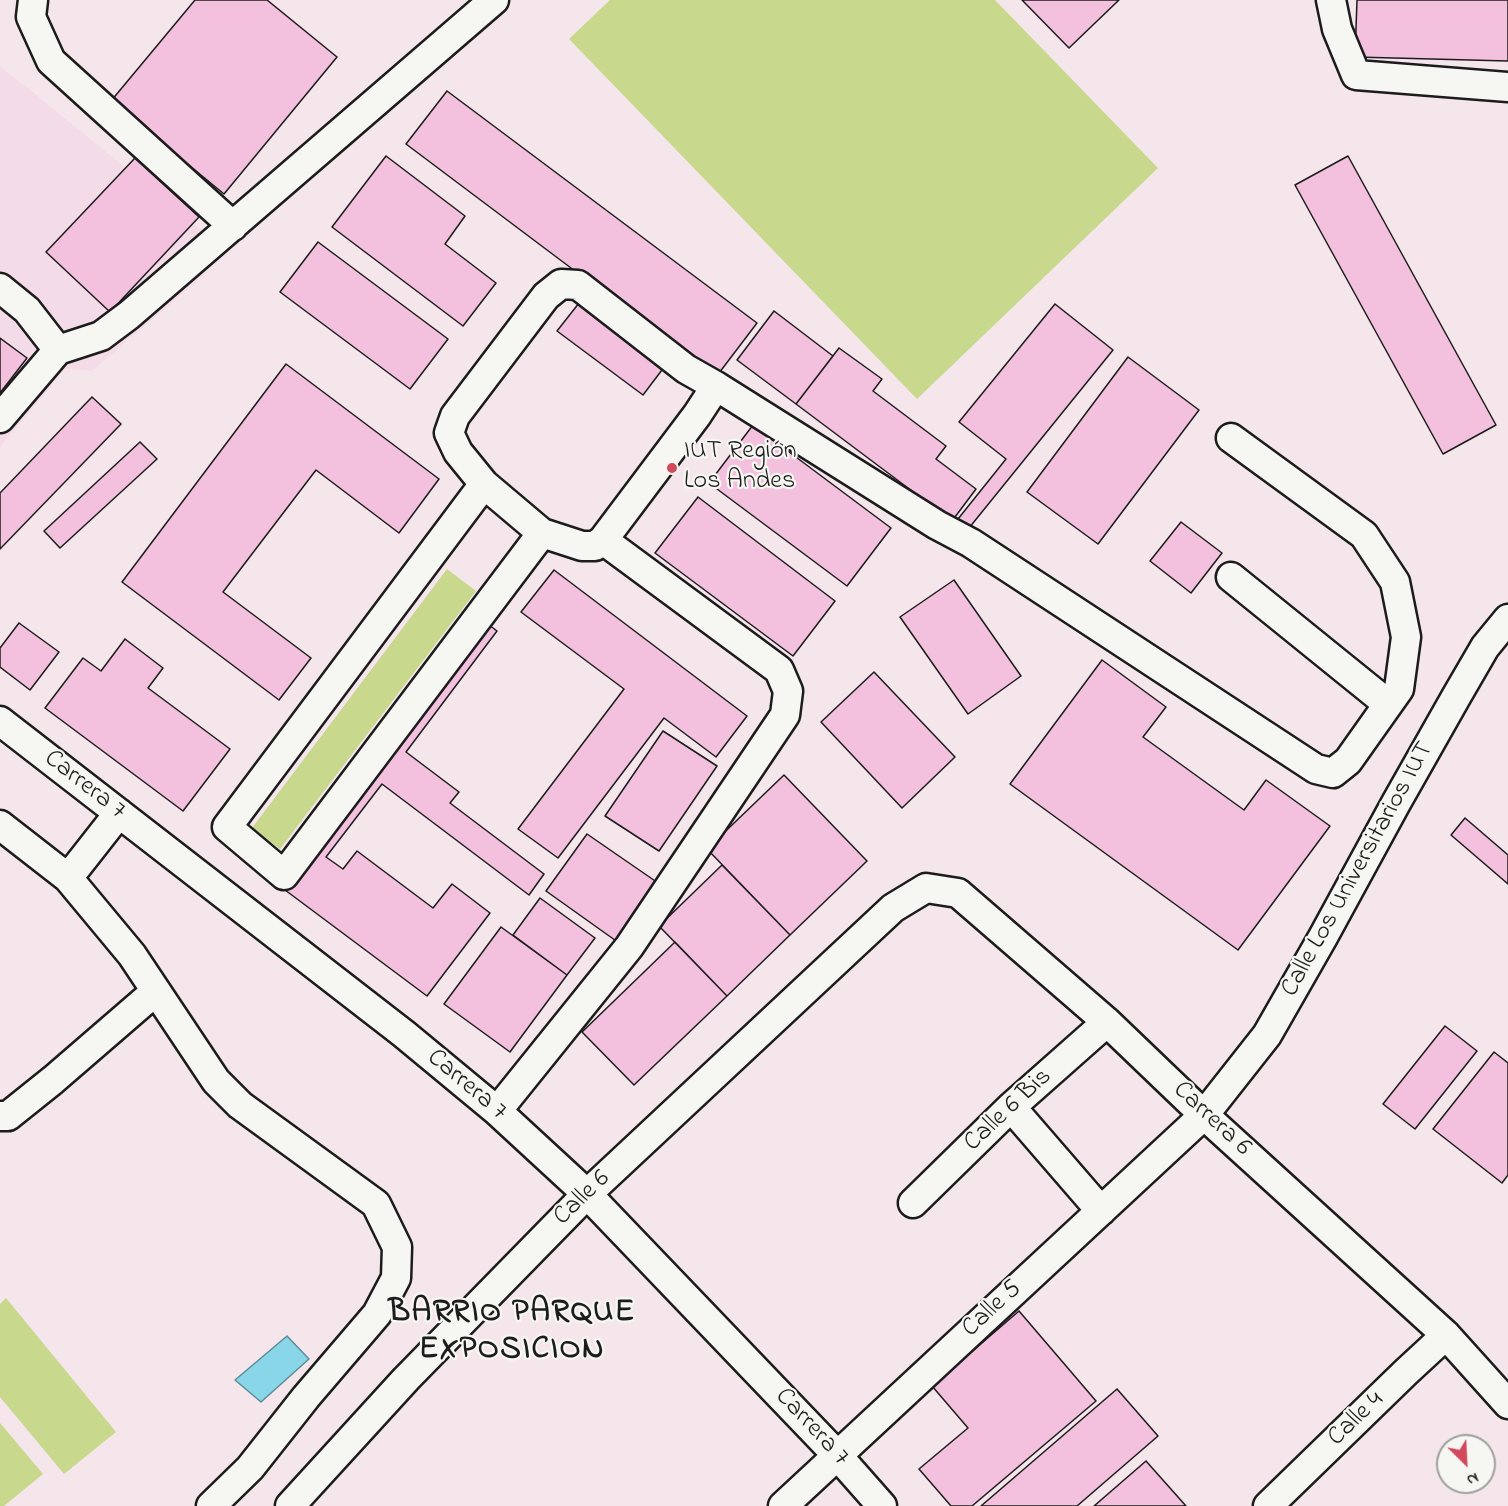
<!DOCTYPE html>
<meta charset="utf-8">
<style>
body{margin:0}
#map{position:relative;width:1508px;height:1506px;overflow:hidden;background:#f5e6ec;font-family:"Indie Flower",sans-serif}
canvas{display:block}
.north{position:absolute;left:1436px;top:1434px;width:60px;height:60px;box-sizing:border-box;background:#f6f6f2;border:2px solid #9f9f9c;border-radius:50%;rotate:156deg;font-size:16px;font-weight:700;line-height:24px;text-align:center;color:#1c1c1c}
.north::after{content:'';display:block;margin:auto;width:21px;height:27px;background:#d1495b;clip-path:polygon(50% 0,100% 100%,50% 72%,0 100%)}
</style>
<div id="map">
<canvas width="1508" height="1506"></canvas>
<div class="north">N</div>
</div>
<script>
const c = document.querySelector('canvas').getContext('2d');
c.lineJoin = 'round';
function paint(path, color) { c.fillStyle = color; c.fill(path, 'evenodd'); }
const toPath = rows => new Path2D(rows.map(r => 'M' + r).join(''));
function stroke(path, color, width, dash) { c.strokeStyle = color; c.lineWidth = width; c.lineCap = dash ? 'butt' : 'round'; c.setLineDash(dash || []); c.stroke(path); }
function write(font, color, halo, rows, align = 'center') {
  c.font = font + ' "Indie Flower",sans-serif'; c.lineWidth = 4.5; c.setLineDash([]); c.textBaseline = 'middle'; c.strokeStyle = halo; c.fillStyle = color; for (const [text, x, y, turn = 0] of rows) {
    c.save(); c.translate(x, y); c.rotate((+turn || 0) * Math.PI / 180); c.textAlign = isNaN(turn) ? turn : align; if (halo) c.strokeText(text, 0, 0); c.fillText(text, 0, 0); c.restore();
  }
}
const built = toPath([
 [0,67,28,88,228,252,175,300,92,371,65,369,0,447]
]);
const green = toPath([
 [610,0,995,0,1158,168,917,399,569,39],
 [447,569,476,591,280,849,252,828],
 [6,1298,116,1432,64,1474,0,1397,0,1304],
 [0,1423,43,1474,4,1506,0,1506]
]);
const water = toPath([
 [287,1336,309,1359,261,1402,235,1380,287,1336]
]);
const building = toPath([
 [195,0,267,0,337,57,224,194,111,101,195,0],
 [1022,0,1119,0,1069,48,1022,0],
 [1357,0,1508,0,1508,61,1355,57,1357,0],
 [447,91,757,323,716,377,406,144,447,91],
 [386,156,465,216,445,244,496,283,463,326,332,227,386,156],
 [1348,156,1496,425,1443,454,1295,185,1348,156],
 [135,158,199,217,110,312,46,252,135,158],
 [318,242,448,339,410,389,280,292,318,242],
 [583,298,668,362,643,395,557,331,583,298],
 [1055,304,1113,350,969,528,958,519,1006,459,959,422,1055,304],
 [774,311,833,356,796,404,737,360,774,311],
 [0,338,27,358,0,393,0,338],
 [839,348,882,379,873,391,946,446,936,459,976,489,952,521,796,404,839,348],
 [1128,357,1199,410,1098,544,1027,492,1128,357],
 [286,364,439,479,399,533,316,470,223,592,311,658,279,700,122,582,286,364],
 [92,397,121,424,0,549,0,493,92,397],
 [753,425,891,528,847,586,709,483,753,425],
 [140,442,157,459,60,548,44,531,140,442],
 [698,497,835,601,793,656,655,553,698,497],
 [1181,522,1222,553,1191,593,1150,561,1181,522],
 [554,570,747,716,716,757,664,718,558,858,518,829,624,689,521,612,554,570],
 [954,580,1021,676,968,714,900,617,954,580],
 [484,621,497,631,406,752,459,792,450,803,544,874,529,895,382,784,326,857,343,869,357,851,433,908,452,884,490,913,427,996,281,887,484,621],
 [19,623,59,652,30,690,0,667,0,648,19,623],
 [125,639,163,668,148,688,230,749,183,811,45,708,83,658,101,671,125,639],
 [1102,660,1166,707,1143,737,1244,810,1266,780,1330,826,1238,950,1010,784,1102,660],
 [874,672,955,757,902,808,821,722,874,672],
 [663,731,717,766,659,851,605,816,663,731],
 [784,775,867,861,790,935,707,849,784,775],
 [1465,818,1508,855,1508,884,1451,835,1465,818],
 [587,834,661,885,619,943,546,891,587,834],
 [722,865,790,935,727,996,659,926,722,865],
 [540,898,595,938,567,975,513,935,540,898],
 [501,927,567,975,510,1052,444,1004,501,927],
 [675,942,727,996,634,1085,582,1032,675,942],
 [1445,1026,1477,1051,1415,1129,1383,1104,1445,1026],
 [1494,1052,1508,1063,1508,1175,1502,1183,1433,1129,1494,1052],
 [1019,1311,1096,1401,972,1506,951,1506,919,1469,968,1428,932,1386,1019,1311],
 [1117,1389,1158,1436,1077,1506,981,1506,1117,1389],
 [1146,1461,1186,1506,1094,1506,1146,1461]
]);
const minor = toPath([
 [33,0,31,17,51,61,233,226],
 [1331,0,1337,29,1356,75,1508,87],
 [0,288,27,310,58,350,0,418],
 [58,350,101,336,129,315,494,0],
 [716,386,937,525,971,543,1316,769,1333,773,1348,761,1399,689,1406,637,1395,582,1364,535,1231,438],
 [484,484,542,533,284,875,227,827,484,484],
 [484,484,458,452,449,433,455,416,546,296,561,284,578,285,686,369,716,386,697,415,603,540,595,546,582,546,542,533],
 [1231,577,1388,704],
 [0,721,404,1034,497,1111,587,1194,837,1455,882,1506],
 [0,825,68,878,132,955,216,1081,240,1105,376,1204,397,1247,396,1278,377,1314,306,1397,250,1468,211,1506],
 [68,878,119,813],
 [1011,1107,1101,1211],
 [497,1111,629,947,785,715,788,691,779,670,603,540],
 [0,1116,8,1116,53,1080,156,991],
 [913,1203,1011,1107,1107,1022],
 [290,1506,406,1379,587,1194,893,908,926,888,958,893,1107,1022,1204,1115,1446,1335,1508,1404],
 [783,1506,1204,1115,1267,1035,1323,937,1396,803,1456,697,1485,647,1508,619],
 [1268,1506,1406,1372,1446,1335]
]);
const markers = [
 [672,468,6,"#d1495b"]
];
const poiNames = [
 ["IUT Región",684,453],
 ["Los Andes",684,483]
];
const streetNames = [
 ["Carrera 7",84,786,38],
 ["Calle Los Universitarios IUT",1359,870,-61],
 ["Carrera 7",466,1086,40],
 ["Calle 6 Bis",1009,1111,-43],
 ["Carrera 6",1211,1120,43],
 ["Calle 6",583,1199,-44],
 ["Calle 5",993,1310,-43],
 ["Calle 4",1357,1420,-44],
 ["Carrera 7",811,1428,47]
];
const districtNames = [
 ["BARRIO PARQUE",512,1315],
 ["EXPOSICION",512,1352]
];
paint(built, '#f4dbe8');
paint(green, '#c8d88c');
paint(water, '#88d6e7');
stroke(water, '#5d8c96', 1.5);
paint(building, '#f3c0dd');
stroke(building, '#1c1c1c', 1.5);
stroke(minor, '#1c1c1c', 33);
stroke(minor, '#f6f6f2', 28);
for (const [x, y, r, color] of markers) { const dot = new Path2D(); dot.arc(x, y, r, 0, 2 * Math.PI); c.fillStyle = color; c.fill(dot); stroke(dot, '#f6f6f2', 2); }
write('26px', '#1c1c1c', '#f6f6f2', poiNames, 'left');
write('26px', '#1c1c1c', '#f6f6f2', streetNames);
c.letterSpacing = '1.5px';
write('bold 32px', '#1c1c1c', '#f6f6f2', districtNames);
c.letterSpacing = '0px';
</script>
